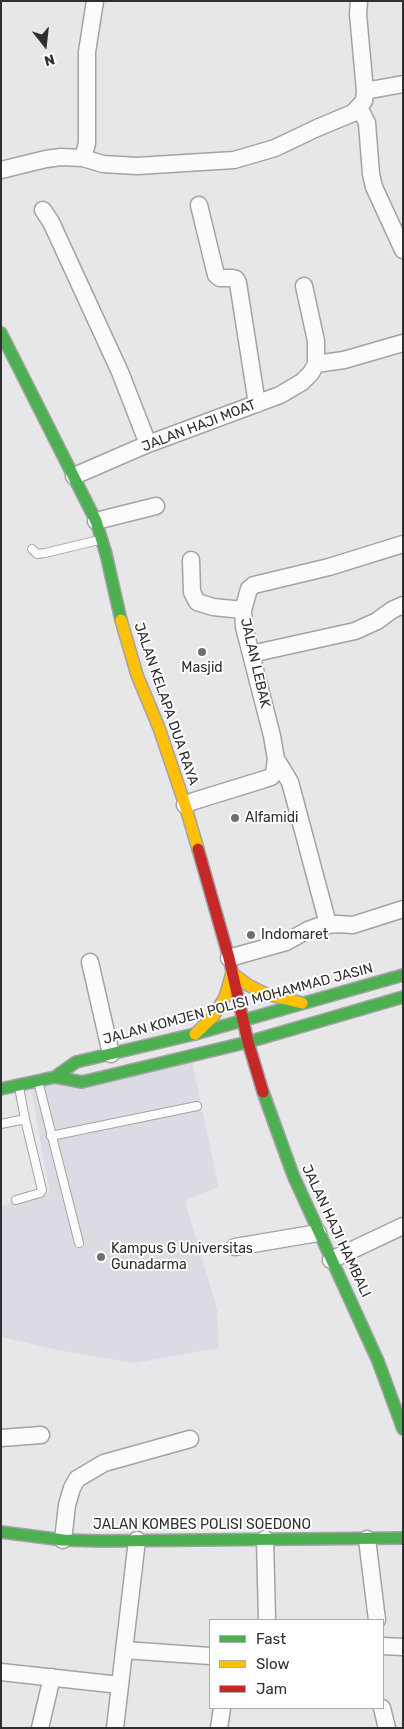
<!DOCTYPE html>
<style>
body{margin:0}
#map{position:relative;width:404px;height:1729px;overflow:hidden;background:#e7e7ea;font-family:Rubik,sans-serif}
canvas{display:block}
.frame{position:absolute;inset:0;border:2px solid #2f2f31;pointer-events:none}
.legend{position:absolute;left:209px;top:1619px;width:175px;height:90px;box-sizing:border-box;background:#fff;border:1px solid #acacad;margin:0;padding:6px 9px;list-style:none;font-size:15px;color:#2f2f31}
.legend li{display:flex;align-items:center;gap:10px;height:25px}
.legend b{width:25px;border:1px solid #acacad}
.north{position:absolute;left:20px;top:20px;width:50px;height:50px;-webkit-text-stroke:4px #fff;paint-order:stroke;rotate:164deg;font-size:14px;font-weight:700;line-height:20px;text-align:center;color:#2f2f31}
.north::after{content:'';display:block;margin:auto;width:18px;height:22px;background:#2f2f31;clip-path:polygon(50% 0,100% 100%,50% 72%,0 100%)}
</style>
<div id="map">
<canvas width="404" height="1729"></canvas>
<div class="frame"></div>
<ul class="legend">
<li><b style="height:6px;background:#4caf50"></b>Fast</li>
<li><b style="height:6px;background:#ffc107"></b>Slow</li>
<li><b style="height:6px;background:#c62828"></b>Jam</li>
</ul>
<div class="north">N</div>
</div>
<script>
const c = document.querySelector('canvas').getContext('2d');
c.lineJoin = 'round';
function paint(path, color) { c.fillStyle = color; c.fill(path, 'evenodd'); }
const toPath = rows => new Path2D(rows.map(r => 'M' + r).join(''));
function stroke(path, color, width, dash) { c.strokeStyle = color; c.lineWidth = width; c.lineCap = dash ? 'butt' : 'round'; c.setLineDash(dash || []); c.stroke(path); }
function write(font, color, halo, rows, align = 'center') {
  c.font = font + ' Rubik,sans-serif'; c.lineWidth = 4; c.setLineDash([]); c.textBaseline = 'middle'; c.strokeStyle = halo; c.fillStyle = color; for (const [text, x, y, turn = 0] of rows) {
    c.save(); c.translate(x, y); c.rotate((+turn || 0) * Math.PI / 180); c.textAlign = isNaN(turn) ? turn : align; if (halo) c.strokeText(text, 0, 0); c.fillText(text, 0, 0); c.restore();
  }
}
const built = toPath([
 [190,1053,219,1187,185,1201,217,1309,219,1348,134,1363,57,1350,1,1337,1,1206,50,1193,30,1084]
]);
const lane = toPath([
 [32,549,37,554,45,553,99,540],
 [39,1085,79,1243],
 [1,1124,25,1119,19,1087],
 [51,1136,197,1106],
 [16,1200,40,1193,42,1190,25,1119]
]);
const street = toPath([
 [365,91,403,84],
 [359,107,367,123,371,174,374,187,403,250],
 [83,158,87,143,87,52,95,1],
 [1,170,46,159,61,157,83,158,103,164,137,166,234,160,275,148,317,128,353,113,364,101,365,91,358,14,359,1],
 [199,205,216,275,220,278,233,278,236,279,238,283,257,404],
 [43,210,51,222,120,372,148,444],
 [316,364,344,360,403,343],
 [74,476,148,444,280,395,302,382,311,373,316,364,316,341,304,286],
 [96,521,156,506],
 [191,560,192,592,197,602,213,607,243,610],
 [251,654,355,631,377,621,392,610,403,605],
 [276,759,290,782,328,924],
 [185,805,194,801,262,780,271,777,274,773,276,759,272,736,244,627,243,610,249,589,254,585,329,567,403,544],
 [229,958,286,942,308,930,319,926,338,924,353,925,403,909],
 [90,962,111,1054],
 [235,1247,318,1233],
 [331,1260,403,1226],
 [1,1438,41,1435],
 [265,1539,267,1620],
 [367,1539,377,1620],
 [63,1540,67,1505,72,1488,77,1479,104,1463,190,1439],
 [383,1646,403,1647],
 [124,1650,210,1656],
 [1,1672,120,1685],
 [382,1708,387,1728],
 [40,1728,52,1677],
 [115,1728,137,1540],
 [219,1728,222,1708]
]);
const fast = toPath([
 [1,333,96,521,106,554,121,620],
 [55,1077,82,1082,248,1042,403,997],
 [1,1089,55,1077,76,1062,195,1034,403,975],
 [263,1092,293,1175,378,1361,403,1429],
 [1,1532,63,1540,101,1541,403,1538]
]);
const slow = toPath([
 [121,620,137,675,159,728,185,805,198,849],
 [195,1034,213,1017,225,997,232,973,248,985,266,994,302,1003]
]);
const jam = toPath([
 [198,849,229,958,248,1042,263,1092]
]);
const markers = [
 [202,652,5,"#6f6f72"],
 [235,818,5,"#6f6f72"],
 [251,935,5,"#6f6f72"],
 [101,1257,5,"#6f6f72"]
];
const streetNames = [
 ["JALAN HAJI MOAT",199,426,-21],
 ["JALAN LEBAK",255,663,77],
 ["JALAN KELAPA DUA RAYA",166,704,71],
 ["JALAN KOMJEN POLISI MOHAMMAD JASIN",238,1004,-15],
 ["JALAN HAJI HAMBALI",336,1231,65],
 ["JALAN KOMBES POLISI SOEDONO",202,1525]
];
const poiNames = [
 ["Masjid",202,668,"center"],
 ["Alfamidi",245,818],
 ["Indomaret",261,935],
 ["Kampus G Universitas",111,1249],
 ["Gunadarma",111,1265]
];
paint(built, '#dbdbe4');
stroke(lane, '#a3a3a5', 10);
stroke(street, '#a3a3a5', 19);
stroke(fast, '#a3a3a5', 14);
stroke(slow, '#a3a3a5', 14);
stroke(jam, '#a3a3a5', 14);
stroke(lane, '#fbfbfc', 8);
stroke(street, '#fbfbfc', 16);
stroke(fast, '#4caf50', 11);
stroke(slow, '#ffc107', 11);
stroke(jam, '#c62828', 11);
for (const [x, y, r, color] of markers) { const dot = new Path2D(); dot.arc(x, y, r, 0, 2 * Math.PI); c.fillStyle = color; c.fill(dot); stroke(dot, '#fff', 2); }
write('14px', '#2f2f31', '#fff', streetNames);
write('14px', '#2f2f31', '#fff', poiNames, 'left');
</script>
